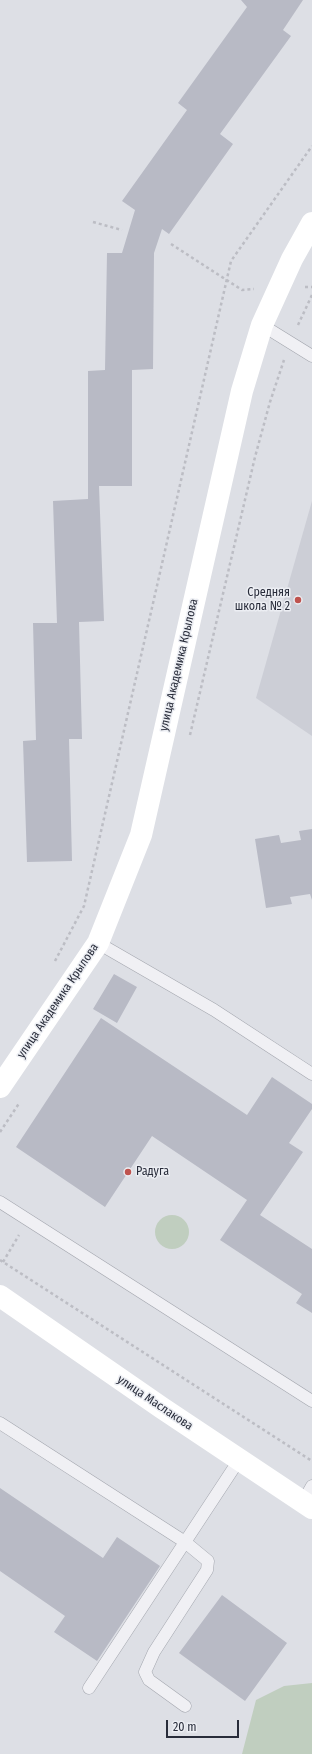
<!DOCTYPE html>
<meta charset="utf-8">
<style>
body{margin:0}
#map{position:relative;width:312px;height:1754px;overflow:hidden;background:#dddfe5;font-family:"Fira Sans Condensed",sans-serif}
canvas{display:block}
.scale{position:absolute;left:166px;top:1720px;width:73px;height:18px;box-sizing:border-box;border:2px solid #282c3a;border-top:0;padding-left:5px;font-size:12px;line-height:14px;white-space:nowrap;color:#282c3a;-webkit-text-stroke:3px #eceef3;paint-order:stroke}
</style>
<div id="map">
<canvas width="312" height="1754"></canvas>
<div class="scale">20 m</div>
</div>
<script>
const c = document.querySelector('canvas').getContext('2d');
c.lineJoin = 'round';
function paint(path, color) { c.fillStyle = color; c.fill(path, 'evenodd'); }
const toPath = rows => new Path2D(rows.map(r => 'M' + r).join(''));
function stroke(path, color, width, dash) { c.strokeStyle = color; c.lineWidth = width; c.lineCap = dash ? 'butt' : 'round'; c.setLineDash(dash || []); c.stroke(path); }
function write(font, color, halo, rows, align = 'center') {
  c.font = font + ' "Fira Sans Condensed",sans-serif'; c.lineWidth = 3; c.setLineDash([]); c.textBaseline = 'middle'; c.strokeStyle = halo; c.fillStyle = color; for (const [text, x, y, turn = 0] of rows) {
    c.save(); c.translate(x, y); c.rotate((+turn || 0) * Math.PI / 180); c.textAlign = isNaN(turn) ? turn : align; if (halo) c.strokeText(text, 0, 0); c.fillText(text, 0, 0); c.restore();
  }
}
const built = toPath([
 [312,501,312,736,256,698]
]);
const green = toPath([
 '155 1232a17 17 0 1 1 34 0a17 17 0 1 1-34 0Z',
 [312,1683,312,1754,242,1754,256,1700,284,1686]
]);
const building = toPath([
 [241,0,303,0,283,30,291,36,220,134,233,144,169,234,162,229,154,253,153,369,132,370,132,486,99,486,104,621,79,622,82,739,69,739,72,861,27,862,23,741,36,740,33,623,57,623,53,501,88,499,88,371,105,370,107,253,122,253,135,210,122,201,187,110,178,103,247,7],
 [312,829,312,900,310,894,290,897,292,904,266,908,255,839,279,835,281,843,301,840,299,831],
 [114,974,137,987,117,1023,93,1009],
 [101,1018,247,1115,272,1077,312,1104,312,1109,289,1143,303,1152,260,1215,312,1249,312,1313,296,1303,302,1294,220,1240,247,1200,152,1136,105,1207,16,1147],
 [0,1488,103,1558,117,1537,160,1566,97,1661,54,1632,65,1616,0,1571],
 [222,1595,287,1643,245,1701,179,1653]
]);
const path = toPath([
 [93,222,122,230],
 [171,244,242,290,254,289],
 [305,287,312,287],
 [298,325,312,295],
 [190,735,255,457,270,402,284,360],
 [55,961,84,906,231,261,312,146],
 [0,1132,20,1102],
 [0,1260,312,1461],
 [3,1262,19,1235]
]);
const lane = toPath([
 [262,325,312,356],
 [98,943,214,1010,312,1074],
 [0,1202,312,1401],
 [0,1423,185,1542,208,1561,207,1570,154,1652,145,1672,149,1680,185,1706],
 [303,1502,312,1486],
 [89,1688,239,1460]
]);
const secondary = toPath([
 [0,1087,98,943,141,835,242,391,262,325,292,259,312,223],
 [0,1296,162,1408,312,1508]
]);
const markers = [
 [298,600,4,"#bf534e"],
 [128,1172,4,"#bf534e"]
];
const poiNames = [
 ["Средняя",290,593],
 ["школа № 2",290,607],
 ["Радуга",136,1172,"left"]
];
const streetNames = [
 ["улица Академика Крылова",179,665,-77],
 ["улица Академика Крылова",58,1001,-56],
 ["улица Маслакова",155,1403,34]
];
paint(built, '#ccced6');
paint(green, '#c0cebf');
paint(building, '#b8bac5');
stroke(lane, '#a3a6ae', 13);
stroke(path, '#bcbdc4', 2.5, [3, 3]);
stroke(lane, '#f0f0f4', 12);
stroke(secondary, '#fff', 22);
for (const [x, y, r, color] of markers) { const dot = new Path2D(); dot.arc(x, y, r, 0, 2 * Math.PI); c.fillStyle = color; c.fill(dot); stroke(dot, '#eceef3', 1.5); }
write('12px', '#282c3a', '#eceef3', poiNames, 'right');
write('12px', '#282c3a', '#eceef3', streetNames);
</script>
